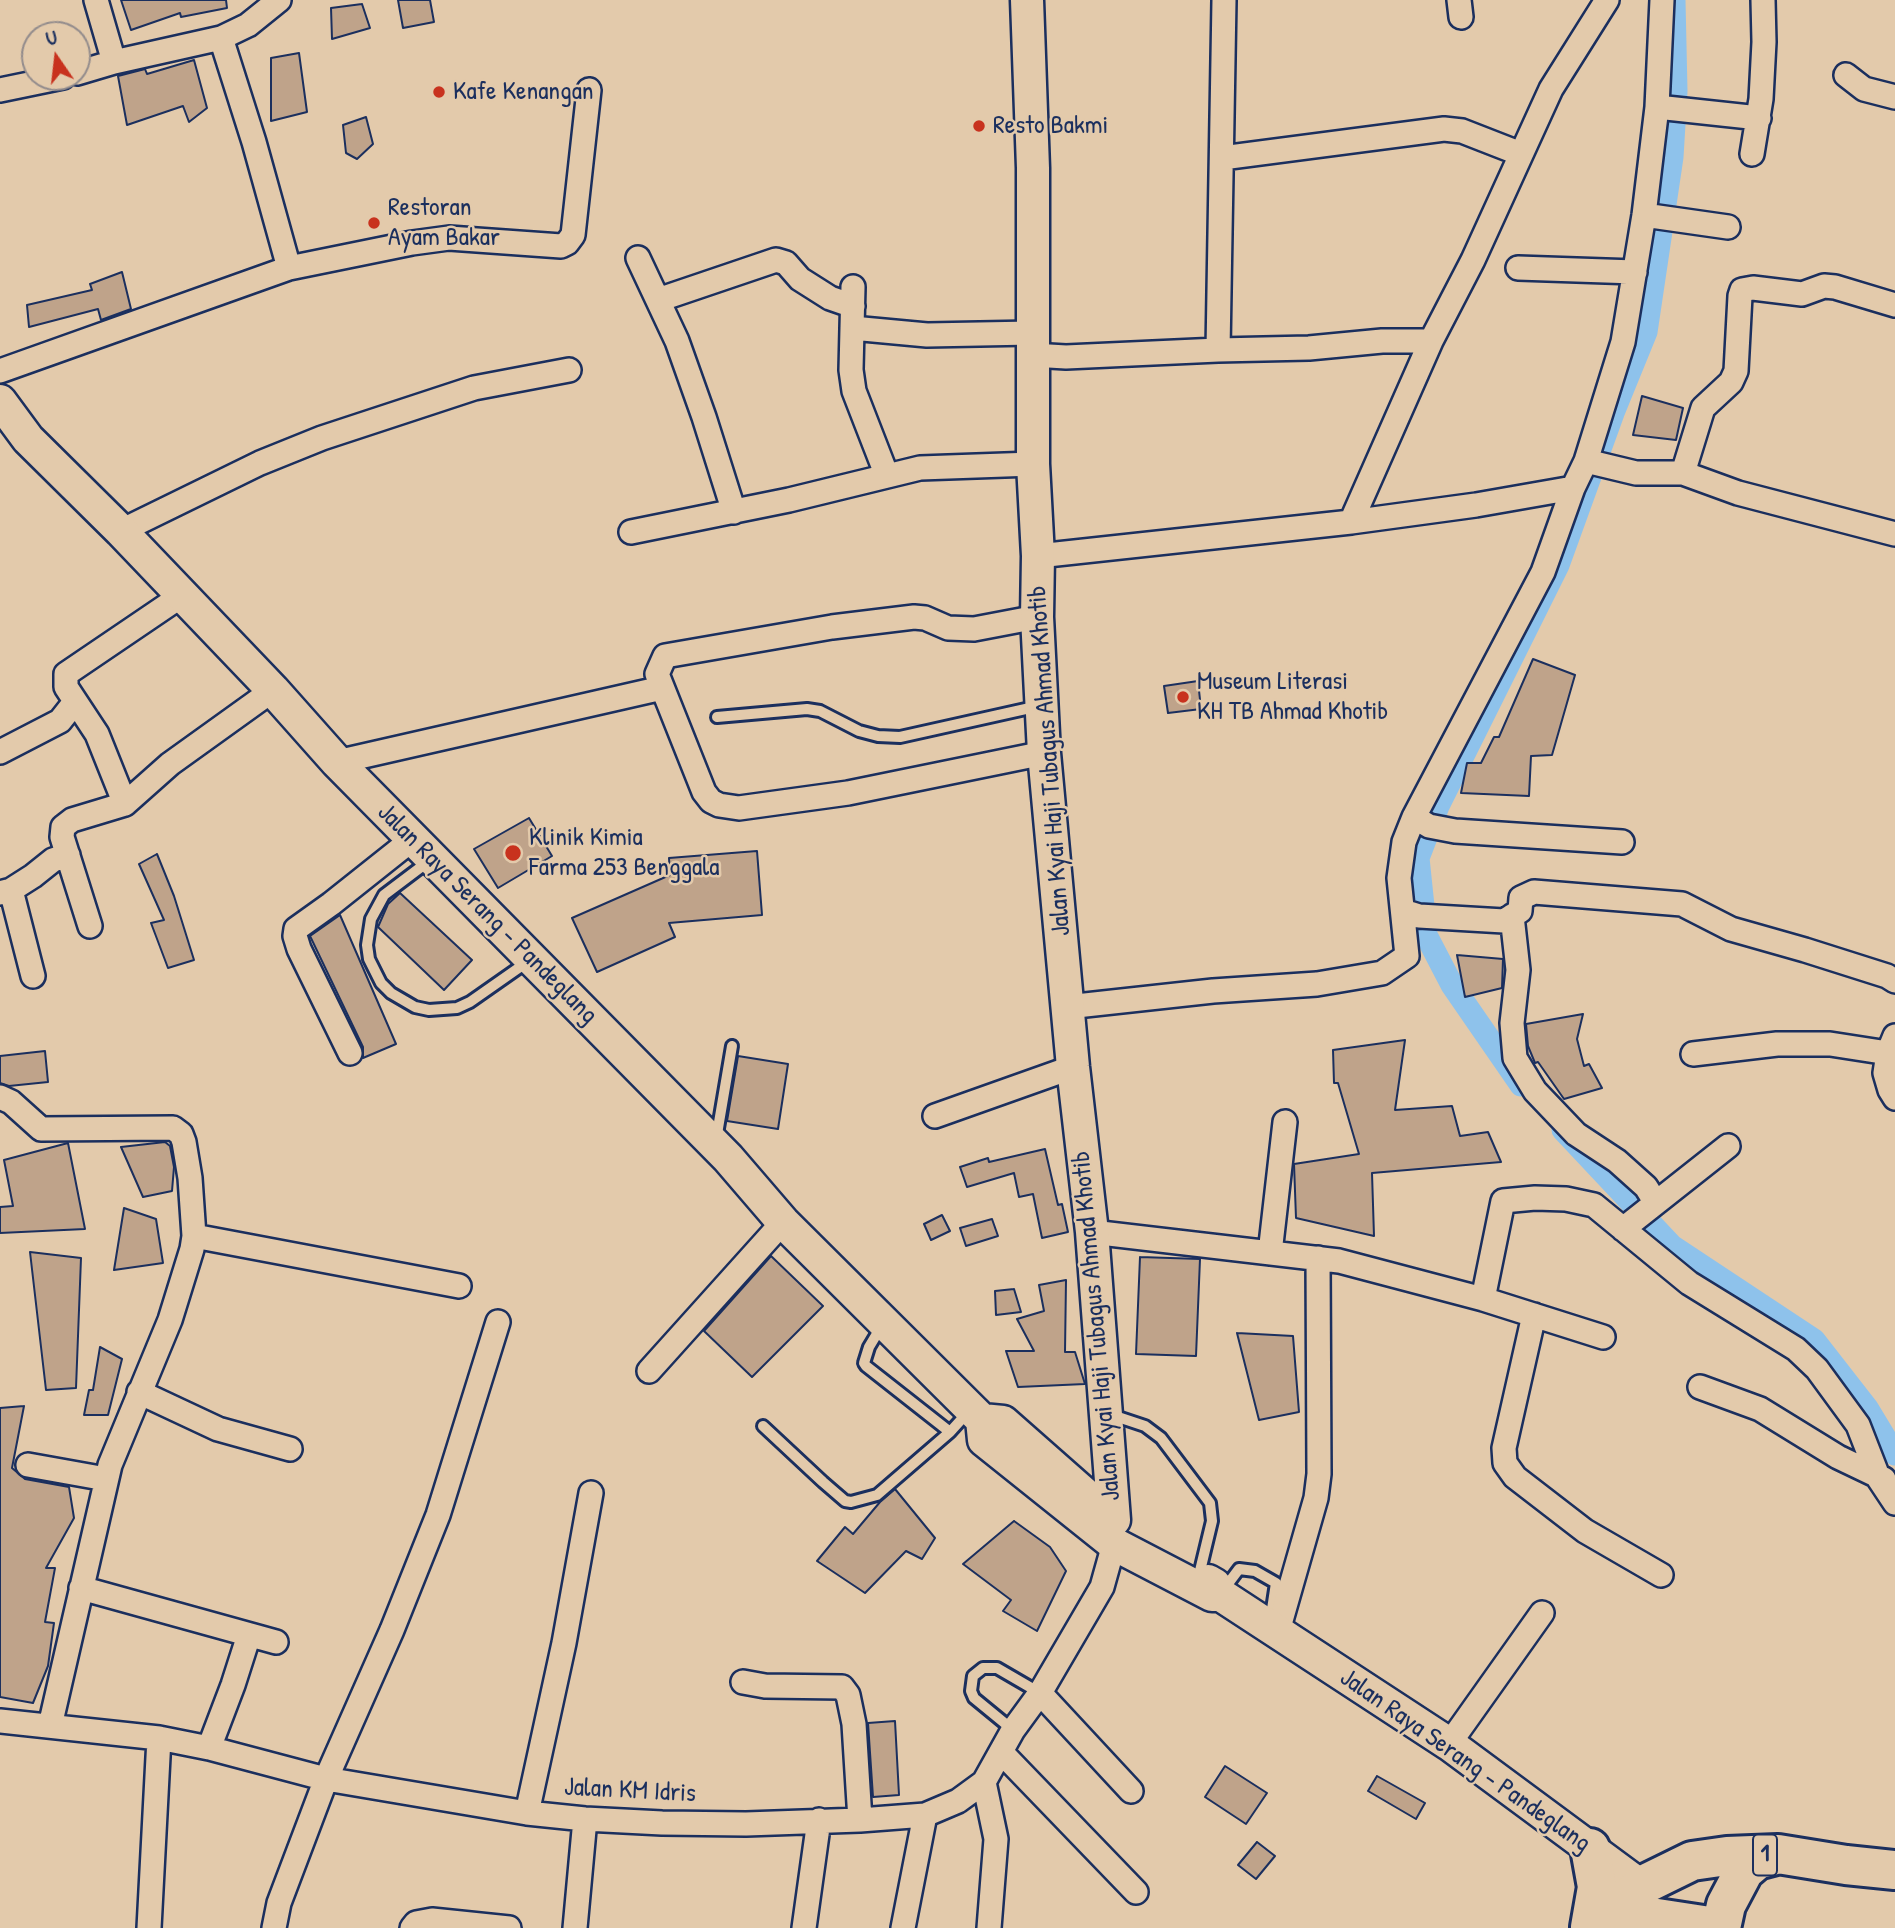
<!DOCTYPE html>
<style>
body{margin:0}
#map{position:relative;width:1895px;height:1928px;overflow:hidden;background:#e3caab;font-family:"Patrick Hand",sans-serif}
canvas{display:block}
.north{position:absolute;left:21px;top:21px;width:70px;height:70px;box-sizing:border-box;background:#e3caab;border:2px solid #938c8c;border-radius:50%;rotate:346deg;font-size:19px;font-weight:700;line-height:28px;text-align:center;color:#1b2f5e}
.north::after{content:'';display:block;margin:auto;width:24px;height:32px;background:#c8321e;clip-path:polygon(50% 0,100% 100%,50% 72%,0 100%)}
</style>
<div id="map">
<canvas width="1895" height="1928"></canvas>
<div class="north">U</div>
</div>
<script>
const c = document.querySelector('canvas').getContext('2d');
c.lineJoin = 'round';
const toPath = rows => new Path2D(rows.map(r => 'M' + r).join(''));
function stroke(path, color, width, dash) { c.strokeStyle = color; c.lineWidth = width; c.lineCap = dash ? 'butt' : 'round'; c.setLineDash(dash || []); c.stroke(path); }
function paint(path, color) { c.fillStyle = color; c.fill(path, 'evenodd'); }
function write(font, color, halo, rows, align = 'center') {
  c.font = font + ' "Patrick Hand",sans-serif'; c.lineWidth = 5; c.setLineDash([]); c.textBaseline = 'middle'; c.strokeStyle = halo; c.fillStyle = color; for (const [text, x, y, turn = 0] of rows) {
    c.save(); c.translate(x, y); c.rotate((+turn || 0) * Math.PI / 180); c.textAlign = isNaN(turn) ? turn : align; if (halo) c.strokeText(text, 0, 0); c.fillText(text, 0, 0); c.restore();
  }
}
const canal = toPath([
 [1521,1085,1452,985,1426,935,1418,858,1438,806,1558,565,1613,413,1646,332,1672,157,1676,91,1674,0],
 [1563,1130,1672,1246,1814,1340,1867,1408,1895,1454]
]);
const building = toPath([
 [121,0,226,0,227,8,181,17,180,13,131,30,121,0],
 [398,0,430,0,434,22,403,28,398,0],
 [362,4,370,28,332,39,331,8,362,4],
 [299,53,307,112,271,121,271,58,299,53],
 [194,60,207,108,189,122,183,106,127,125,118,76,145,69,147,74,194,60],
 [366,117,373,144,357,159,346,153,343,125,366,117],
 [122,272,131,309,101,320,98,309,29,327,27,305,92,290,90,284,122,272],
 [1642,396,1683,408,1676,440,1633,435,1642,396],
 [1533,659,1575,675,1552,755,1531,756,1529,796,1461,793,1467,763,1481,763,1494,737,1499,737,1533,659],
 [1198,681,1201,709,1168,713,1164,686,1198,681],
 [529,818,552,856,498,888,474,849,529,818],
 [757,851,762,915,669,923,675,937,597,972,572,918,670,875,669,858,757,851],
 [157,854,174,896,194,960,168,968,151,923,164,920,139,864,157,854],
 [400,893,472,960,444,990,378,927,388,904,400,893],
 [340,915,396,1044,363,1058,363,1047,310,936,340,915],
 [1457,955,1503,959,1502,988,1465,997,1457,955],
 [1583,1014,1577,1039,1584,1066,1589,1064,1602,1088,1564,1099,1538,1062,1535,1063,1528,1046,1526,1024,1583,1014],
 [1405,1040,1395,1110,1452,1106,1460,1136,1488,1132,1501,1162,1372,1173,1374,1236,1296,1218,1294,1164,1359,1154,1338,1083,1334,1083,1333,1050,1405,1040],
 [45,1051,48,1082,9,1086,0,1083,0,1056,45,1051],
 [738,1056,788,1064,778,1129,727,1121,738,1056],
 [165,1142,170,1146,174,1167,172,1191,143,1197,121,1147,165,1142],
 [68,1143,85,1229,0,1233,0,1207,13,1206,4,1160,68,1143],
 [1045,1149,1058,1205,1062,1204,1068,1232,1042,1238,1033,1194,1019,1197,1014,1173,967,1187,960,1167,988,1158,989,1162,1045,1149],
 [124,1208,156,1219,163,1263,114,1270,124,1208],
 [942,1215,950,1231,931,1240,924,1224,942,1215],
 [992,1219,998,1236,966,1246,960,1228,992,1219],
 [30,1252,81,1258,76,1388,46,1390,30,1252],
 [771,1256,823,1306,752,1377,704,1331,771,1256],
 [1140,1257,1200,1259,1196,1356,1136,1354,1140,1257],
 [1066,1280,1065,1352,1075,1352,1085,1384,1018,1387,1006,1351,1034,1351,1017,1319,1044,1311,1039,1285,1066,1280],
 [1014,1289,1021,1312,996,1315,995,1291,1014,1289],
 [1237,1333,1293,1336,1299,1412,1259,1420,1237,1333],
 [100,1347,122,1359,108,1415,84,1415,89,1390,93,1390,100,1347],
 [24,1406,12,1468,25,1479,69,1487,74,1518,46,1568,55,1568,45,1622,54,1623,48,1666,33,1703,0,1697,0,1408,24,1406],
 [895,1489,935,1538,922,1559,906,1551,865,1593,817,1561,845,1527,853,1534,880,1502,895,1489],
 [1014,1521,1050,1547,1066,1571,1037,1631,1003,1611,1011,1600,963,1564,1014,1521],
 [895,1721,899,1795,873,1797,868,1723,895,1721],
 [1225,1766,1267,1793,1246,1824,1205,1797,1225,1766],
 [1377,1776,1425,1803,1416,1819,1368,1791,1377,1776],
 [1257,1842,1275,1856,1256,1879,1238,1865,1257,1842]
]);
const lane = toPath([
 [717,717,807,709,820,711,859,731,878,736,900,737,1039,706],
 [429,861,384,895,371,919,367,945,369,959,381,983,391,993,415,1007,429,1010,457,1008,470,1002,530,960],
 [716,1140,732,1046],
 [881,1327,869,1347,864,1363,866,1366,950,1432],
 [1109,1414,1145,1426,1161,1438,1210,1503,1212,1521,1199,1575],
 [763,1426,823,1482,845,1501,851,1502,877,1495,950,1432,969,1411],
 [1224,1589,1239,1569,1255,1571,1276,1583,1271,1616],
 [1013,1730,974,1698,971,1691,973,1676,983,1668,997,1668,1040,1693]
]);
const street = toPath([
 [96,0,114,62],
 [1459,0,1461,17],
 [221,38,248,25,279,0],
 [1846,75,1864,89,1895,97],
 [0,90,63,77],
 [1657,107,1759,118],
 [1752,154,1761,99,1764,42,1763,0],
 [1222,158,1444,129,1462,131,1521,154],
 [1644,215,1728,227],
 [638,258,677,341,704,417,734,512],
 [289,268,412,243,449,238,561,246,567,243,573,235,589,90],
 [1518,268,1635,272],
 [853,287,851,370,854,391,887,476],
 [658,300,776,260,786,263,800,279,830,298,853,306],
 [852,328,927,335,1032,333],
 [1218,350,1309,348,1382,341,1431,341],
 [1032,355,1066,357,1218,350,1224,0],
 [0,371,289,268,254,142,221,38,114,62,77,73],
 [1586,461,1636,473,1683,473,1738,493,1895,534],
 [1683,473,1703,408,1731,382,1736,371,1740,296,1742,290,1753,288,1802,294,1824,286,1835,287,1895,305],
 [1351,522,1476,505,1573,488],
 [121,531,260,463,322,438,474,388,569,370],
 [631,532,789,500,920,468,1033,464],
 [1038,556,1351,522,1431,341,1473,260,1551,89,1607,0],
 [1037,617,974,629,948,628,925,618,914,617,832,627,665,656,657,674,704,792,711,801,719,805,739,808,848,793,1044,753],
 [0,752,60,721,75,702],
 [337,762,662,688],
 [125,804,97,734,66,687,66,674,181,596],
 [1414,817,1429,826,1455,831,1622,842],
 [11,890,33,976],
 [0,893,11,890,33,876,53,860,68,855],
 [1403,911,1419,916,1504,921,1520,911,1521,898,1534,892,1682,904,1731,929,1805,950,1887,976,1895,981],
 [1512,916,1518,970,1512,1023,1515,1058,1535,1091,1576,1134,1617,1161,1646,1187,1656,1203],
 [90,926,62,837,63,827,72,820,125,804,170,764,273,690],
 [1067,1007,1213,991,1317,984,1382,973,1407,956,1399,878,1404,842,1414,817,1543,572,1573,488,1586,461,1623,342,1644,215,1657,107,1662,0],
 [1895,1036,1888,1053,1885,1073,1890,1090,1895,1098],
 [350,1053,299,949,295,936,296,929,331,904,414,838],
 [1693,1054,1777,1044,1830,1044,1888,1053],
 [0,1097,11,1102,41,1129,173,1128,181,1134,184,1142,190,1178,194,1236,192,1249,170,1320,110,1465,50,1726],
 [935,1116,1073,1067],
 [1623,1229,1728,1146],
 [1092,1232,1339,1261,1483,1299,1603,1337],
 [194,1236,459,1286],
 [1270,1253,1285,1122],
 [1483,1299,1503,1201,1535,1198,1566,1199,1594,1205,1689,1283,1796,1349,1817,1369,1858,1425,1879,1479,1895,1503],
 [1534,1315,1504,1448,1505,1463,1515,1477,1585,1531,1661,1575],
 [649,1371,783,1222],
 [1700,1387,1760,1409,1838,1457,1884,1479],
 [139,1392,218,1429,290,1449],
 [28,1465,106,1479],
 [81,1588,276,1642],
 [1278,1631,1316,1498,1319,1474,1318,1258],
 [743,1682,765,1686,842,1687,848,1695,854,1724,860,1820],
 [1040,1693,1131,1791],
 [0,1721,159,1738,209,1748,326,1779,527,1813,585,1819,662,1823,746,1824,860,1820,925,1815,958,1801,984,1782,1013,1730,1040,1693,1102,1587,1114,1544],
 [1449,1744,1542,1613],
 [209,1748,233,1685,249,1635],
 [1002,1753,1136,1892],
 [984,1782,996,1839,989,1928],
 [527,1813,564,1643,591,1493],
 [149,1928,159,1738],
 [274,1928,279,1903,326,1779,392,1630,438,1515,498,1322],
 [412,1928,416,1923,432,1920,509,1928],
 [575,1928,585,1819],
 [804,1928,819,1820],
 [903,1928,925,1815]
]);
const secondary = toPath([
 [1027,0,1033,168,1033,464,1038,556,1037,617,1044,753,1073,1067,1092,1232,1114,1520],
 [0,401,28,439,121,531,273,690,337,762,728,1158,783,1222,982,1420,984,1440,1114,1544,1212,1595,1221,1595],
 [982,1420,1003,1422,1096,1504],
 [1208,1581,1215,1585,1221,1595,1449,1744,1641,1886]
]);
const highway = toPath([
 [1590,1927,1597,1887,1590,1848],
 [1593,1928,1641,1886,1692,1861,1727,1856,1778,1854,1846,1865,1895,1870],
 [1601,1928,1644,1916,1703,1925],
 [1721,1928,1726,1905,1744,1871,1757,1860,1776,1855]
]);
const markers = [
 [439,92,7,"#c8321e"],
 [979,126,7,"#c8321e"],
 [374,223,7,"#c8321e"],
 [1183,697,7,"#c8321e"],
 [513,853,9,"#c8321e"]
];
const shields = [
 [1765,1855,24]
];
const shieldNames = [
 ["1",1765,1855]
];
const poiNames = [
 ["Kafe Kenangan",453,92],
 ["Resto Bakmi",993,126],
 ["Restoran",388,208],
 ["Ayam Bakar",388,238],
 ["Museum Literasi",1197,682],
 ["KH TB Ahmad Khotib",1197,712],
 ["Klinik Kimia",529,838],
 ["Farma 253 Benggala",529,868]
];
const streetNames = [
 ["Jalan Kyai Haji Tubagus Ahmad Khotib",1050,761,-94],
 ["Jalan Raya Serang - Pandeglang",487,914,45],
 ["Jalan Kyai Haji Tubagus Ahmad Khotib",1097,1326,-95],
 ["Jalan Raya Serang - Pandeglang",1465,1761,35],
 ["Jalan KM Idris",630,1791,3]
];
stroke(canal, '#8ec2eb', 23);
paint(building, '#bfa38a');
stroke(building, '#1b2f5e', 2);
stroke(lane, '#1b2f5e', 16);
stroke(street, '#1b2f5e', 28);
stroke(secondary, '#1b2f5e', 37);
stroke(highway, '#1b2f5e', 44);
stroke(lane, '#e3caab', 10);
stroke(street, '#e3caab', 23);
stroke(secondary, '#e3caab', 32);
stroke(highway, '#e3caab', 38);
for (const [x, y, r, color] of markers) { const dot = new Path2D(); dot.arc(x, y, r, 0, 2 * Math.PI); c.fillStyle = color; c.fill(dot); stroke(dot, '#e3caab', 2.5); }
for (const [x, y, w] of shields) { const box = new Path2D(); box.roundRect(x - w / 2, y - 20.5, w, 41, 5); c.fillStyle = '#e3caab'; c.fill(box); stroke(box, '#1b2f5e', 2); }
write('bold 24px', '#1b2f5e', null, shieldNames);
write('26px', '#1b2f5e', '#e3caab', poiNames, 'left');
write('26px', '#1b2f5e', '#e3caab', streetNames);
</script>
